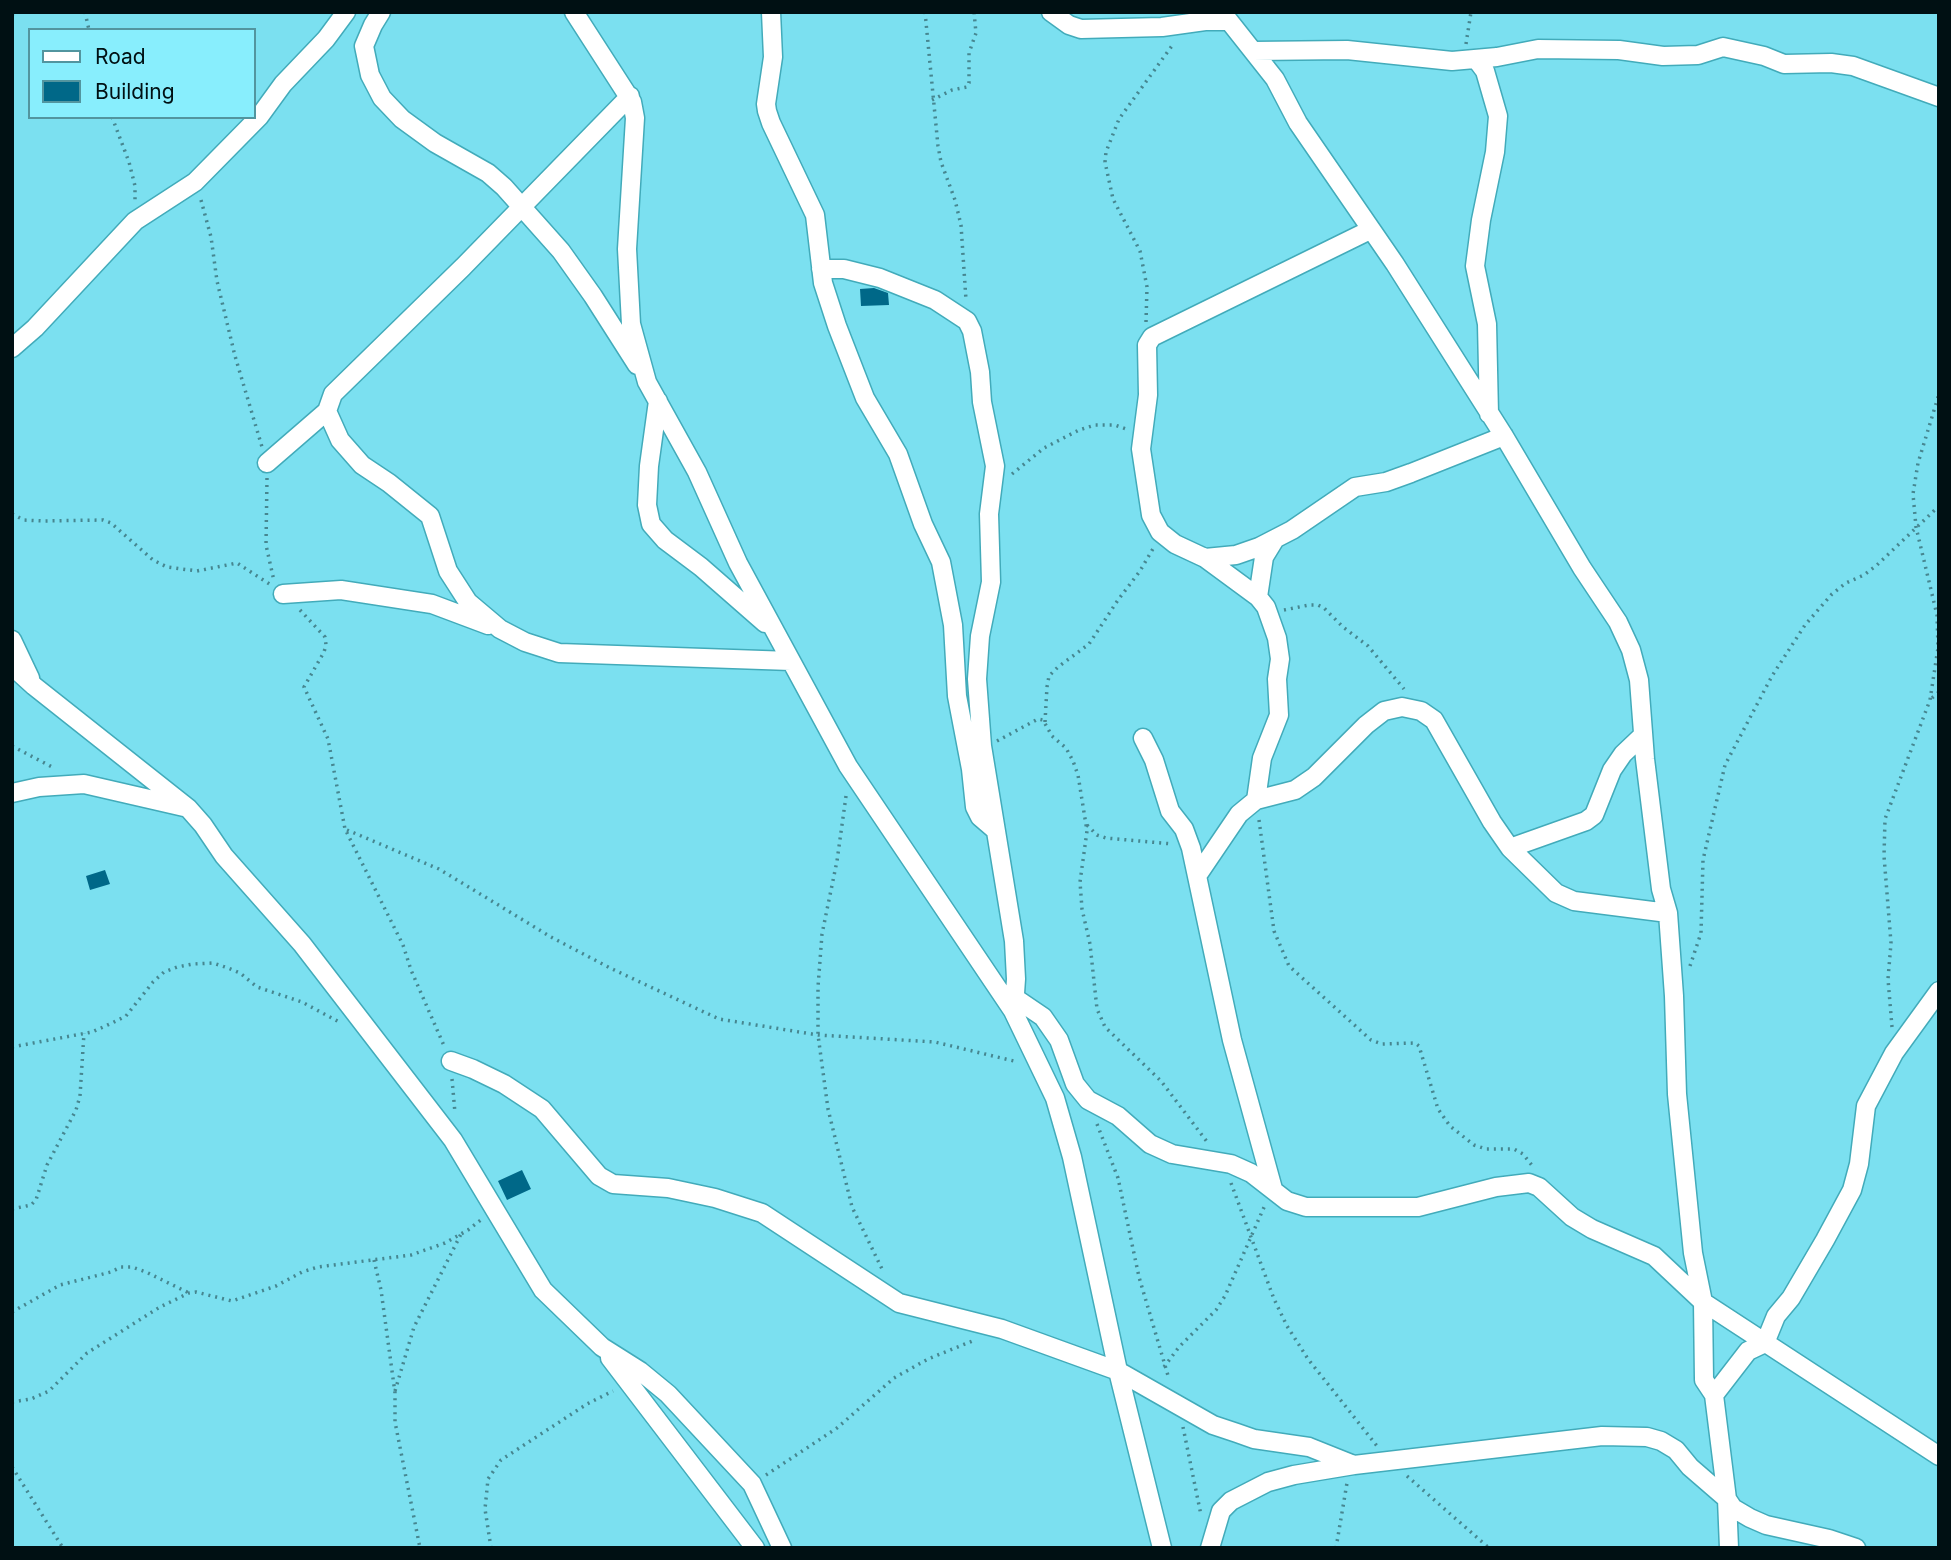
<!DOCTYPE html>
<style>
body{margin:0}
#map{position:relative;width:1951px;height:1560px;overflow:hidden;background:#7be0f0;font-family:Inter,sans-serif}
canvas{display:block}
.frame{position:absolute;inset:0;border:14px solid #001013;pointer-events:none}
.legend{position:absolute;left:28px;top:28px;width:228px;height:91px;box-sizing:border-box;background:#88eefd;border:2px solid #52959f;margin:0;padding:9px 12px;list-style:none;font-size:21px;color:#001013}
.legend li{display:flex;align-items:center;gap:14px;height:35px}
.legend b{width:35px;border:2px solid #52959f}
</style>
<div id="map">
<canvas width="1951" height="1560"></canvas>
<div class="frame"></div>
<ul class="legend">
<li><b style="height:9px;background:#fff"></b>Road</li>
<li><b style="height:19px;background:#006888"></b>Building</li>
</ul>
</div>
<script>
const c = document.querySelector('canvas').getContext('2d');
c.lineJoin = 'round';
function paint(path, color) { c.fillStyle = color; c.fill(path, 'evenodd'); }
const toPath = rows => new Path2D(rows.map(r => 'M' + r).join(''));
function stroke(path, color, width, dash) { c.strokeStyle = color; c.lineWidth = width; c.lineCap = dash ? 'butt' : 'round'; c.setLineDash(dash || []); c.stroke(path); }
const building = toPath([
 [874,288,888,293,889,305,861,306,860,289],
 [105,870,110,884,90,890,86,876],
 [522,1170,531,1189,507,1200,498,1181]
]);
const path = toPath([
 [85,12,89,30],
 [925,12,938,146,941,162,955,200,961,225,966,300],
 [12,14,19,12],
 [1466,44,1471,12],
 [932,100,952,90,967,87,969,83,969,53,976,33,974,12],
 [112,117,129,162,135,186,135,201],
 [201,200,211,237,217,281,235,356,262,447],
 [1146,322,1147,287,1140,251,1113,199,1105,162,1106,152,1119,119,1174,43],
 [1012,474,1044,448,1079,430,1095,425,1115,425,1126,429],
 [267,478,266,545,274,581],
 [12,514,24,520,43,521,103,520,111,523,153,560,167,567,197,571,237,563,271,585],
 [300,610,325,637,326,645,324,652,304,687,328,739,345,829,403,945,411,970,445,1048],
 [1284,610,1309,605,1318,605,1324,608,1343,627,1368,646,1404,689],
 [1932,698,1939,692],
 [1045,722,1047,687,1049,676,1058,667,1089,644,1118,600,1140,571,1154,547],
 [997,741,1038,719,1043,720,1052,736,1066,748,1073,761,1078,775,1087,831,1080,882,1082,909,1090,944,1097,1009,1105,1027,1161,1081,1208,1143],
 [12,746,54,768],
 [846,796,837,861,822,934,818,987,818,1035,828,1109,852,1207,882,1269],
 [1259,820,1274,931,1289,966,1371,1040,1382,1044,1415,1043,1419,1046,1438,1109,1450,1126,1474,1145,1486,1149,1514,1149,1523,1154,1534,1168],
 [1087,825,1097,835,1106,838,1173,844],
 [347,830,439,869,551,937,610,968,719,1019,818,1035,935,1042,1018,1062],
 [1690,966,1701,933,1703,860,1725,765,1772,676,1805,625,1832,594,1846,583,1864,575,1877,565,1939,506],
 [1892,1027,1888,979,1891,943,1884,856,1885,819,1930,700,1938,648,1937,615,1916,527,1913,494,1918,463,1939,394],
 [12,1047,92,1032,112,1023,126,1016,153,982,164,972,177,967,193,964,213,963,228,968,240,973,257,987,302,1002,341,1023],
 [452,1079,455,1113],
 [1097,1124,1118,1178,1139,1277,1169,1379],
 [1231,1183,1274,1299,1287,1326,1308,1359,1377,1446],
 [12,1209,31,1205,36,1200,47,1165,76,1110,80,1096,84,1033],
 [374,1260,381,1290,395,1393,395,1422,420,1548],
 [12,1312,60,1285,111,1272,121,1267,132,1267,146,1272,189,1293],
 [1164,1367,1179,1347,1216,1310,1225,1296,1265,1205],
 [395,1391,414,1327,461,1234],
 [12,1402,31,1399,49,1391,87,1353,160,1307,189,1293,196,1292,232,1301,276,1286,302,1272,318,1267,411,1255,445,1243,468,1230,482,1219],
 [1183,1427,1201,1515],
 [12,1467,63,1548],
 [766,1475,837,1428,894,1378,928,1359,975,1340],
 [1407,1476,1489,1548],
 [491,1548,485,1509,488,1479,501,1460,587,1404,613,1391],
 [1336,1548,1347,1483]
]);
const street = toPath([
 [381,12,373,25,364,46,370,75,382,98,402,119,435,143,488,173,504,187,561,251,593,296,637,365],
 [574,12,632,102,635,118,627,249,631,324,647,382,697,472,738,563,848,766,1013,1011,1055,1098,1072,1157,1118,1371,1162,1548],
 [771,12,773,57,766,104,767,111,771,123,815,215,823,283,837,326,865,398,898,454,923,524,941,562,953,625,957,696,971,769,975,807,980,817,994,829],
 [1051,12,1069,25,1081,29,1162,27,1205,21,1229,21],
 [1222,12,1275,79,1298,123,1395,264,1504,436,1582,568,1618,622,1631,650,1639,680,1645,759,1661,889,1668,913,1674,996,1677,1094,1693,1253,1703,1302,1704,1380,1714,1395],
 [1253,51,1347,50,1452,61,1497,57,1538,49,1619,50,1663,56,1698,55,1723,47,1764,56,1784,64,1831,63,1853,66,1939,97],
 [1476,59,1485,71,1498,116,1495,152,1481,220,1475,266,1487,324,1489,414],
 [1370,230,1152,337,1147,345,1148,395,1141,449,1151,515,1160,532,1175,544,1205,558,1236,555,1259,547,1292,530,1355,487,1386,482,1411,473,1504,436],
 [821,269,844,269,880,278,935,300,967,321,972,331,980,372,982,402,995,466,989,514,991,582,980,636,977,679,982,746,1014,941,1016,979,1014,1008],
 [12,348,35,328,135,221,195,182,259,117,283,84,326,39,346,12],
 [658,401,649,466,647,505,651,524,665,540,701,567,765,623],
 [327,411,340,440,362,465,389,483,430,516,448,571,468,602,500,629,525,642,559,653,791,661],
 [267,463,327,411,333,394,463,267,630,96],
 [1205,558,1258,597,1266,607,1277,638,1280,659,1277,679,1279,715,1262,758,1256,800],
 [283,594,341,590,432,604,488,625],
 [1258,597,1264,557,1275,539],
 [12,640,30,678],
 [12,666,34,686,188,808,203,825,224,856,302,944,453,1140,543,1290,602,1347,640,1371,668,1394,752,1484,782,1548],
 [1143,738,1154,760,1170,811,1184,829,1191,848,1232,1040,1273,1189],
 [12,793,39,787,84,784,184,807],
 [1510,848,1586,821,1594,815,1612,770,1623,754,1643,735],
 [1197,876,1239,814,1256,800,1295,790,1314,777,1366,725,1384,711,1402,707,1421,711,1434,720,1492,822,1510,848,1556,893,1574,901,1668,913],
 [1015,998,1043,1017,1059,1040,1075,1084,1088,1100,1118,1116,1150,1144,1172,1154,1231,1164,1251,1173,1287,1201,1306,1207,1418,1207,1496,1187,1529,1183,1539,1187,1572,1217,1592,1229,1654,1256,1703,1302,1939,1456],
 [451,1061,473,1069,504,1084,542,1109,599,1176,613,1184,668,1188,715,1198,762,1213,899,1303,1002,1329,1118,1371,1213,1425,1237,1433,1254,1439,1309,1447,1354,1465,1602,1436,1647,1437,1661,1441,1676,1450,1690,1467,1727,1499,1733,1508,1750,1518,1766,1525,1829,1539,1856,1548],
 [610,1358,755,1548],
 [1210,1548,1221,1511,1231,1501,1268,1482,1294,1475,1354,1465],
 [1729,1548,1727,1499,1714,1395,1748,1351,1765,1343,1776,1316,1791,1298,1825,1240,1852,1190,1859,1164,1866,1106,1894,1053,1939,991]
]);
paint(building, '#006888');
stroke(street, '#42abba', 21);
stroke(path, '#468690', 3.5, [2, 5]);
stroke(street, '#fff', 18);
</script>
